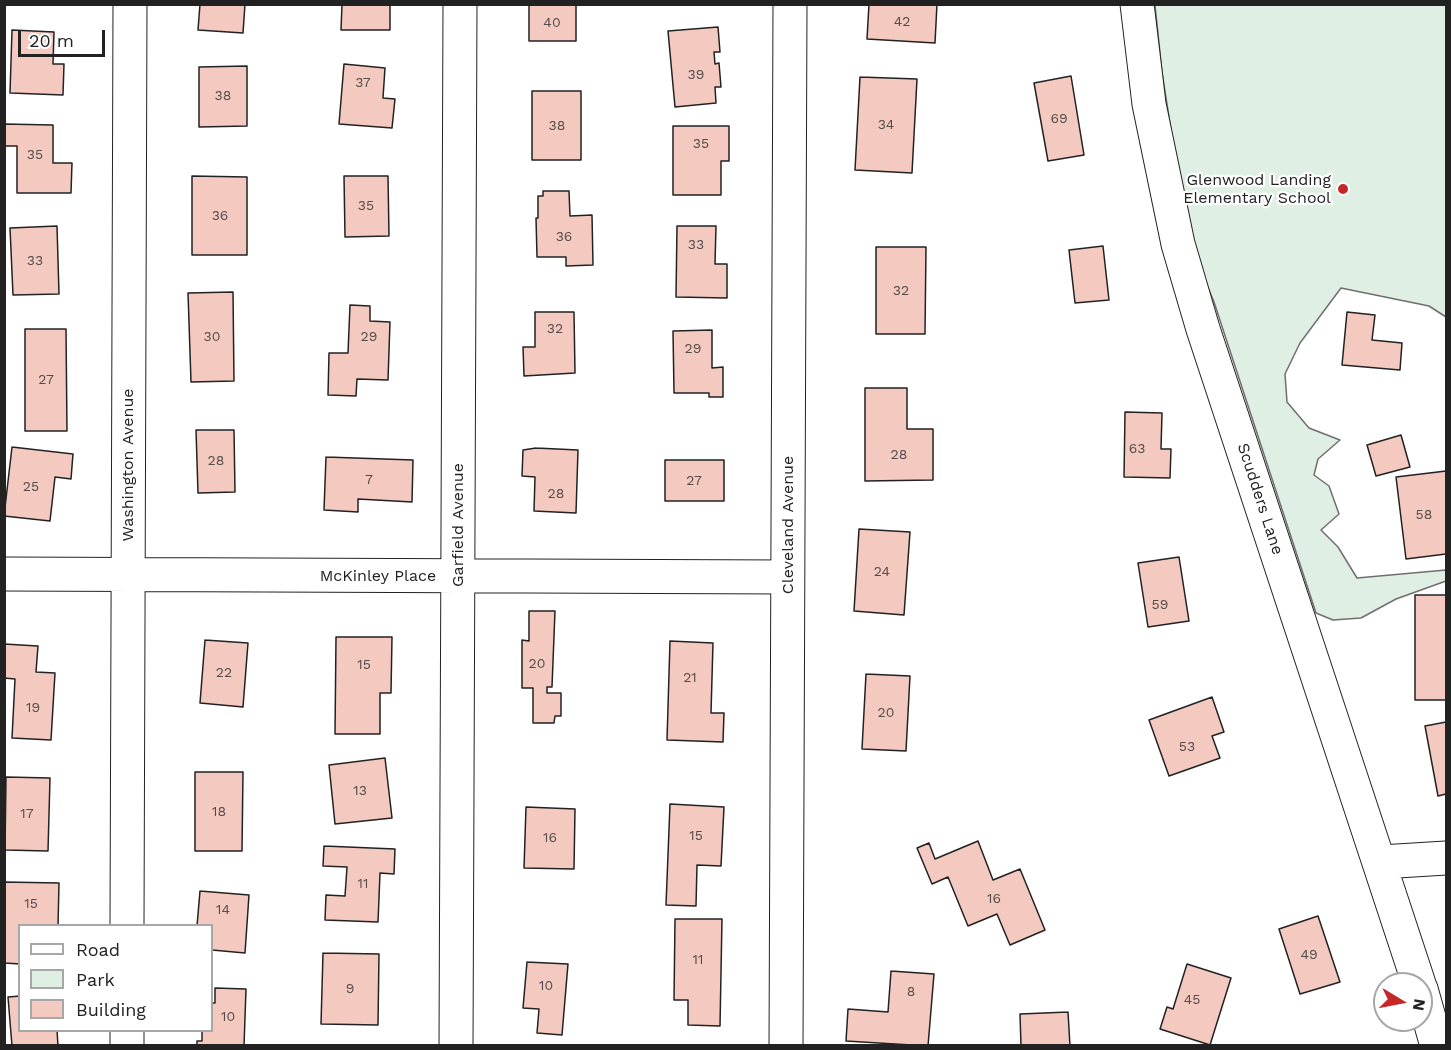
<!DOCTYPE html>
<style>
body{margin:0}
#map{position:relative;width:1451px;height:1050px;overflow:hidden;background:#fff;font-family:"Work Sans",sans-serif}
canvas{display:block}
.frame{position:absolute;inset:0;border:6px solid #222;pointer-events:none}
.legend{position:absolute;left:18px;top:924px;width:195px;height:108px;box-sizing:border-box;background:#fff;border:2px solid #a7a7a7;margin:0;padding:8px 10px;list-style:none;font-size:18px;color:#222}
.legend li{display:flex;align-items:center;gap:12px;height:30px}
.legend b{width:30px;border:2px solid #a7a7a7}
.north{position:absolute;left:1373px;top:972px;width:60px;height:60px;box-sizing:border-box;background:#fff;border:2px solid #a7a7a7;border-radius:50%;rotate:100deg;font-size:16px;font-weight:700;line-height:24px;text-align:center;color:#222}
.north::after{content:'';display:block;margin:auto;width:21px;height:27px;background:#c62828;clip-path:polygon(50% 0,100% 100%,50% 72%,0 100%)}
.scale{position:absolute;left:18px;top:30px;width:87px;height:27px;box-sizing:border-box;border:3px solid #222;border-top:0;padding-left:8px;font-size:18px;line-height:21px;white-space:nowrap;color:#222;-webkit-text-stroke:4px #fff;paint-order:stroke}
</style>
<div id="map">
<canvas width="1451" height="1050"></canvas>
<div class="frame"></div>
<ul class="legend">
<li><b style="height:8px;background:#fff"></b>Road</li>
<li><b style="height:16px;background:#e0efe3"></b>Park</li>
<li><b style="height:16px;background:#f3c9c0"></b>Building</li>
</ul>
<div class="north">N</div>
<div class="scale">20 m</div>
</div>
<script>
const c = document.querySelector('canvas').getContext('2d');
c.lineJoin = 'round';
function paint(path, color) { c.fillStyle = color; c.fill(path, 'evenodd'); }
const toPath = rows => new Path2D(rows.map(r => 'M' + r).join(''));
function stroke(path, color, width, dash) { c.strokeStyle = color; c.lineWidth = width; c.lineCap = dash ? 'butt' : 'round'; c.setLineDash(dash || []); c.stroke(path); }
function write(font, color, halo, rows, align = 'center') {
  c.font = font + ' "Work Sans",sans-serif'; c.lineWidth = 4.5; c.setLineDash([]); c.textBaseline = 'middle'; c.strokeStyle = halo; c.fillStyle = color; for (const [text, x, y, turn = 0] of rows) {
    c.save(); c.translate(x, y); c.rotate((+turn || 0) * Math.PI / 180); c.textAlign = isNaN(turn) ? turn : align; if (halo) c.strokeText(text, 0, 0); c.fillText(text, 0, 0); c.restore();
  }
}
const green = toPath([
 [1155,5,1446,5,1446,317,1429,306,1341,288,1300,343,1285,374,1287,402,1309,428,1340,440,1318,459,1314,475,1329,486,1339,514,1321,530,1338,547,1357,578,1446,570,1446,581,1396,599,1361,618,1333,620,1316,613,1214,302,1188,239,1162,72,1155,5]
]);
const building = toPath([
 [200,4,245,4,243,33,198,30,200,4],
 [342,4,390,4,390,30,341,30,342,4],
 [529,4,576,4,576,41,529,41,529,4],
 [869,4,937,4,935,43,867,39,869,4],
 [718,27,720,52,714,52,715,64,719,63,721,87,715,87,716,103,675,107,668,31,718,27],
 [12,30,54,32,53,64,64,64,63,95,10,93,12,30],
 [344,64,385,68,383,98,395,99,392,128,339,124,344,64],
 [247,66,247,126,199,127,199,67,247,66],
 [1071,76,1084,155,1048,161,1034,83,1071,76],
 [860,77,917,79,912,173,855,170,860,77],
 [532,91,581,91,581,160,532,160,532,91],
 [4,124,53,125,53,163,72,163,71,193,17,193,17,146,4,146,4,124],
 [673,126,729,126,729,161,721,161,721,195,673,195,673,126],
 [192,176,247,177,247,255,192,255,192,176],
 [344,176,388,176,389,236,345,237,344,176],
 [543,191,569,191,570,216,592,215,593,265,566,266,566,257,537,257,536,218,538,218,538,196,543,196,543,191],
 [57,226,59,294,13,295,10,228,57,226],
 [677,226,716,226,715,264,727,264,727,298,676,297,677,226],
 [1103,246,1109,300,1075,303,1069,250,1103,246],
 [876,247,926,247,925,334,876,334,876,247],
 [233,292,234,381,191,382,188,293,233,292],
 [350,305,370,306,370,321,390,322,388,380,357,379,356,396,328,395,329,353,348,353,350,305],
 [535,312,574,312,575,373,524,376,523,347,535,347,535,312],
 [1347,312,1375,315,1372,340,1402,343,1400,370,1342,365,1347,312],
 [25,329,66,329,67,431,25,431,25,329],
 [712,330,712,368,723,367,723,397,709,397,709,393,674,393,673,331,712,330],
 [865,388,907,388,907,429,933,429,933,480,865,481,865,388],
 [1125,412,1162,413,1161,449,1171,449,1170,478,1124,477,1125,412],
 [196,430,234,430,235,492,198,493,196,430],
 [1401,435,1410,467,1376,476,1367,445,1401,435],
 [12,447,73,454,71,479,55,477,50,521,4,516,12,447],
 [536,448,578,450,576,513,534,511,535,477,522,476,523,450,536,448],
 [326,457,413,460,412,502,358,499,358,512,324,510,326,457],
 [665,460,724,460,724,501,665,501,665,460],
 [1446,471,1446,554,1406,559,1396,477,1446,471],
 [859,529,910,532,904,615,854,611,859,529],
 [1179,557,1189,621,1148,627,1138,563,1179,557],
 [1415,595,1446,595,1446,700,1415,700,1415,595],
 [529,611,555,611,552,687,547,687,547,693,561,693,561,716,555,716,554,723,533,723,533,688,522,688,522,640,529,641,529,611],
 [336,637,392,637,391,693,380,693,380,734,335,734,336,637],
 [205,640,248,643,243,707,200,703,205,640],
 [670,641,713,643,711,713,724,713,723,742,667,740,670,641],
 [4,644,38,646,36,672,55,673,51,740,12,738,15,679,4,678,4,644],
 [866,674,910,676,906,751,862,749,866,674],
 [1212,697,1224,732,1212,736,1220,758,1169,776,1149,720,1212,697],
 [1446,722,1446,794,1438,796,1425,726,1446,722],
 [385,758,392,818,335,824,329,765,385,758],
 [195,772,243,772,242,851,195,851,195,772],
 [6,777,50,778,48,851,5,850,6,777],
 [670,804,724,807,721,866,697,865,696,906,666,905,670,804],
 [526,807,575,809,574,869,524,868,526,807],
 [978,841,993,880,1020,869,1045,930,1010,945,997,914,968,926,948,877,932,884,917,848,929,843,935,859,978,841],
 [324,846,395,849,394,874,380,873,378,922,325,920,326,895,345,896,347,867,323,866,324,846],
 [4,882,59,883,58,926,20,926,20,964,4,963,4,882],
 [200,891,249,895,245,953,212,950,212,926,197,926,200,891],
 [1318,916,1340,982,1300,994,1279,929,1318,916],
 [675,919,722,919,720,1026,688,1025,688,1000,674,1000,675,919],
 [323,953,379,954,378,1025,321,1024,323,953],
 [527,962,568,964,562,1035,537,1033,539,1009,523,1008,527,962],
 [1187,964,1231,978,1210,1045,1160,1029,1167,1007,1173,1009,1187,964],
 [891,971,934,974,928,1046,846,1041,848,1009,888,1012,891,971],
 [215,988,246,989,244,1046,197,1046,197,1041,202,1041,202,1030,212,1030,212,1003,215,1003,215,988],
 [20,996,20,1030,57,1030,58,1046,12,1046,8,997,20,996],
 [1068,1012,1070,1046,1021,1046,1020,1014,1068,1012]
]);
const minor = toPath([
 [1137,4,1149,104,1178,244,1203,329,1419,984],
 [4,574,787,577],
 [1381,862,1446,858],
 [127,926,130,4],
 [1421,989,1437,1046],
 [127,1046,127,1030],
 [456,1046,460,4],
 [786,1046,790,4]
]);
const markers = [
 [1343,189,6,"#c62828"]
];
const numberNames = [
 ["42",902,22],
 ["40",552,23],
 ["39",696,75],
 ["37",363,83],
 ["38",223,96],
 ["69",1059,119],
 ["34",886,125],
 ["38",557,126],
 ["35",701,144],
 ["35",35,155],
 ["35",366,206],
 ["36",220,216],
 ["36",564,237],
 ["33",696,245],
 ["33",35,261],
 ["32",901,291],
 ["32",555,329],
 ["30",212,337],
 ["29",369,337],
 ["29",693,349],
 ["27",46,380],
 ["63",1137,449],
 ["28",899,455],
 ["28",216,461],
 ["7",369,480],
 ["27",694,481],
 ["25",31,487],
 ["28",556,494],
 ["58",1424,515],
 ["24",882,572],
 ["59",1160,605],
 ["20",537,664],
 ["15",364,665],
 ["22",224,673],
 ["21",690,678],
 ["19",33,708],
 ["20",886,713],
 ["53",1187,747],
 ["13",360,791],
 ["18",219,812],
 ["17",27,814],
 ["15",696,836],
 ["16",550,838],
 ["11",363,884],
 ["16",994,899],
 ["15",31,904],
 ["14",223,910],
 ["49",1309,955],
 ["11",698,960],
 ["10",546,986],
 ["9",350,989],
 ["8",911,992],
 ["45",1192,1000],
 ["10",228,1017]
];
const poiNames = [
 ["Glenwood Landing",1331,180],
 ["Elementary School",1331,198]
];
const streetNames = [
 ["Washington Avenue",128,465,-90],
 ["Scudders Lane",1260,499,72],
 ["Garfield Avenue",458,525,-90],
 ["Cleveland Avenue",788,525,-90],
 ["McKinley Place",378,576]
];
paint(green, '#e0efe3');
stroke(green, '#6f6f6f', 1.5);
paint(building, '#f3c9c0');
stroke(building, '#222', 1.5);
stroke(minor, '#222', 35);
stroke(minor, '#fff', 33);
for (const [x, y, r, color] of markers) { const dot = new Path2D(); dot.arc(x, y, r, 0, 2 * Math.PI); c.fillStyle = color; c.fill(dot); stroke(dot, '#fff', 2); }
write('14px', '#564c4a', null, numberNames);
write('16px', '#222', '#fff', poiNames, 'right');
write('16px', '#222', '#fff', streetNames);
</script>
